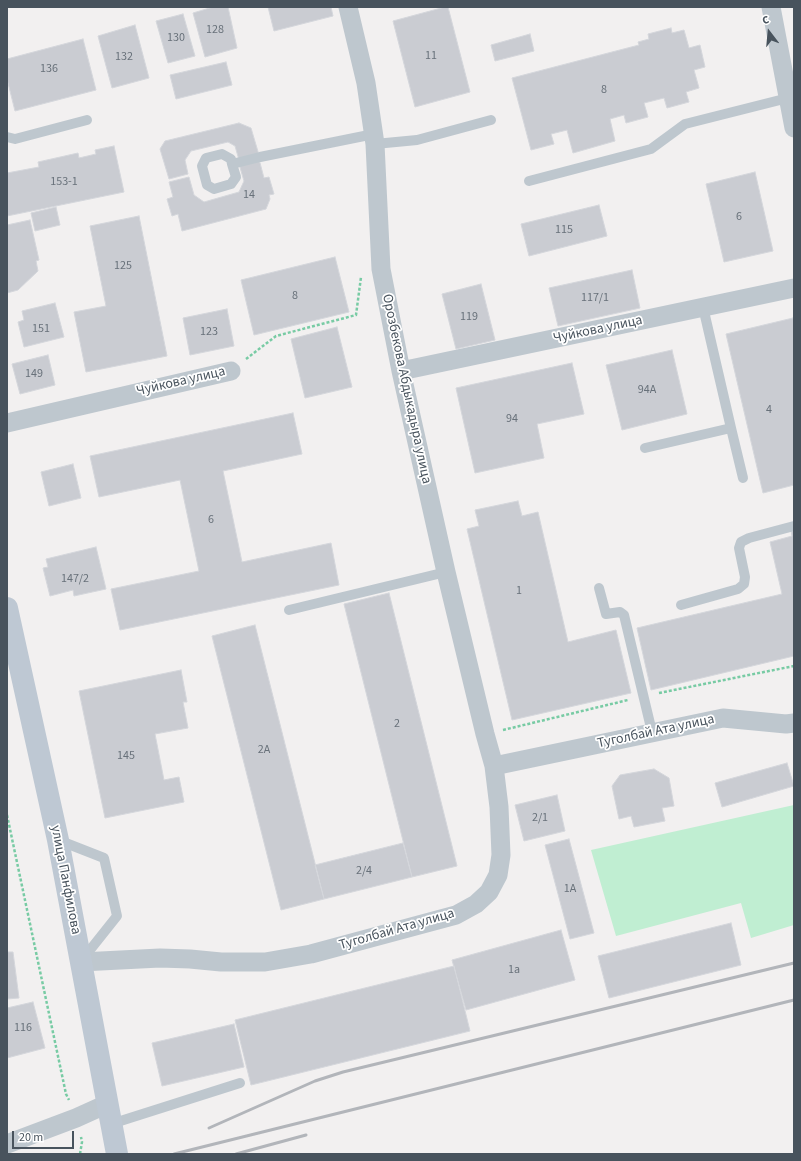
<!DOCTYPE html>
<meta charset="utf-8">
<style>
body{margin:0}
#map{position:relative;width:801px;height:1161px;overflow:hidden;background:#f2f0f0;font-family:"Source Sans 3",sans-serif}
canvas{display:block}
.frame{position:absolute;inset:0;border:8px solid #48535d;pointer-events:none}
.north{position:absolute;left:749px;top:12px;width:40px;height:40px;-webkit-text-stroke:3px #fff;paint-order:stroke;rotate:344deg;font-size:11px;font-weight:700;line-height:16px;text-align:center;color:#48535d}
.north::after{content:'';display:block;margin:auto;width:14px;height:18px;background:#48535d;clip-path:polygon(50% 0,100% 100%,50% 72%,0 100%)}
.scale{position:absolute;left:12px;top:1131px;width:62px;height:18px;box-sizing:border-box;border:2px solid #48535d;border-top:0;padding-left:5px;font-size:12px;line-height:14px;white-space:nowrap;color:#48535d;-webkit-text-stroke:3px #fff;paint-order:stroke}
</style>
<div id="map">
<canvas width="801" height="1161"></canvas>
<div class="frame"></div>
<div class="north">С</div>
<div class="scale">20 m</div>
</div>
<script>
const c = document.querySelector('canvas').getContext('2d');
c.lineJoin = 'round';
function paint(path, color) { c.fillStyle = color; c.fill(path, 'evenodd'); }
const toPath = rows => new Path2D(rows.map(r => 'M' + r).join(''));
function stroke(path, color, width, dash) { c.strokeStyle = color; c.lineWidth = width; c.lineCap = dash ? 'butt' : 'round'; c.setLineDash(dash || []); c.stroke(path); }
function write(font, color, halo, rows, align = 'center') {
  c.font = font + ' "Source Sans 3",sans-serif'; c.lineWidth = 3.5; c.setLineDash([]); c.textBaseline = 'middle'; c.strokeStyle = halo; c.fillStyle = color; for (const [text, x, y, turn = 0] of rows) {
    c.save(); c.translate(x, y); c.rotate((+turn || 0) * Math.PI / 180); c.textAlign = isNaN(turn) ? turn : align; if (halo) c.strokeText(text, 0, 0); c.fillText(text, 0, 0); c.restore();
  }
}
const green = toPath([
 [794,805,794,925,751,938,741,903,616,936,591,850]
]);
const building = toPath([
 [213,7,228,7,237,48,205,57,193,13,213,7],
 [268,7,331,7,333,16,274,31,268,7],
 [445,7,448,7,470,92,415,107,393,21,445,7],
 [183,14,195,56,168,63,156,21,183,14],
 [135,25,149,78,112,88,98,36,135,25],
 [671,28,672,33,684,30,689,48,700,45,705,67,694,70,699,88,686,92,689,102,667,108,664,98,644,103,648,117,626,123,624,115,610,119,615,141,573,153,567,130,551,134,554,144,531,150,512,78,639,45,638,42,649,39,648,34,671,28],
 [530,34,534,51,495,61,491,45,530,34],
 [83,39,96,90,15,111,7,79,7,59,83,39],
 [226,62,232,85,176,99,170,75,226,62],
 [239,123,251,128,259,155,239,160,235,146,228,142,191,151,185,160,188,174,169,179,160,149,165,141,239,123],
 [114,146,124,192,7,216,7,173,39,167,38,162,78,153,79,158,96,154,95,150,114,146],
 [259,159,264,178,269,177,274,194,269,195,270,199,266,209,182,231,178,214,172,216,167,199,173,197,169,182,189,177,194,195,204,202,239,192,244,181,239,164,259,159],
 [755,172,773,251,724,262,706,184,755,172],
 [599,205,607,236,529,256,521,224,599,205],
 [56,207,60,225,35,231,31,213,56,207],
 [139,216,167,356,86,372,74,312,106,306,90,226,139,216],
 [30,220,39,260,36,261,38,271,18,290,7,293,7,225,30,220],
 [335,257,349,312,254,335,241,280,335,257],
 [632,270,640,308,558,326,549,288,632,270],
 [481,284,495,340,456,349,442,294,481,284],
 [55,303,64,337,24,347,18,322,24,320,22,311,55,303],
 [227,309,234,346,190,355,183,318,227,309],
 [793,318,794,324,794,485,763,493,726,334,793,318],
 [337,327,352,387,305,398,291,339,337,327],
 [672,350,687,414,622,430,606,365,672,350],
 [48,355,55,385,20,394,12,364,48,355],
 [572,363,584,414,537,424,544,458,475,473,456,388,572,363],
 [293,413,302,454,223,471,242,562,331,543,339,585,120,630,111,589,199,571,180,480,99,497,90,456,293,413],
 [73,464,81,498,49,506,41,472,73,464],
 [518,501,522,516,538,512,568,642,616,630,631,693,512,720,467,529,479,526,475,510,518,501],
 [791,531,794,531,794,656,651,690,637,628,782,594,770,542,792,536,791,531],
 [96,547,106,589,74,596,73,590,50,596,43,568,48,567,46,559,96,547],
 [389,593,457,866,412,877,344,604,389,593],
 [255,625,324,899,281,910,212,636,255,625],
 [181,670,187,702,183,702,188,728,155,734,164,780,179,777,184,802,105,818,79,691,181,670],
 [787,763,794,786,722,807,715,783,787,763],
 [654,769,669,778,674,806,662,808,665,821,634,827,631,816,619,819,612,786,620,775,654,769],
 [557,795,565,831,524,841,515,805,557,795],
 [569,839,594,933,570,939,545,845,569,839],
 [403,843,412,877,324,899,315,865,403,843],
 [731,923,741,965,609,998,598,956,731,923],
 [561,930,575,980,466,1010,452,960,561,930],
 [7,952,13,952,19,998,7,999,7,952],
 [454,966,470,1031,251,1085,235,1020,454,966],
 [33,1002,45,1048,7,1058,7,1008,33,1002],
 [234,1024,244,1067,162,1086,152,1043,234,1024]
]);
const path = toPath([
 [246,359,276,336,356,315,361,277],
 [659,693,794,666],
 [503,730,628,700],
 [7,815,66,1094,69,1100],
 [80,1154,82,1142,81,1137]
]);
const lane = toPath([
 [7,137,15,139,87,120],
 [375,144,417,140,491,120],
 [232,164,236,177,231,184,214,189,207,185,202,166,206,158,222,154,231,159,232,164,260,157,374,134],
 [529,181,651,149,685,124,788,98],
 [731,428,743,478],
 [645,448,731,428,703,307],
 [599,588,606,614,620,612,624,615,652,732],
 [681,605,738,589,744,584,745,577,739,548,741,542,749,538,794,526],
 [289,610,446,572],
 [58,840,104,858,117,916,82,960],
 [111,1124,240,1083]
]);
const street = toPath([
 [771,7,794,128],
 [401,371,794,288],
 [7,423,231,371],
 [494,766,723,718,786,724,794,723],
 [81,962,160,958,190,959,221,962,265,962,311,954,456,915,476,904,489,892,498,875,501,855,499,807,494,766,485,734,446,572,401,371,381,269,375,144,366,83,348,7],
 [7,1144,76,1118,107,1104]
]);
const secondary = toPath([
 [7,608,58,840,117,1154]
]);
const rail = toPath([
 [209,1128,315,1081,343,1072,794,963],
 [174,1154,794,1000],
 [236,1154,306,1135]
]);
const numberNames = [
 ["128",215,30],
 ["130",176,38],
 ["11",431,56],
 ["132",124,57],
 ["136",49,69],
 ["8",604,90],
 ["153-1",64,182],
 ["14",249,195],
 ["6",739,217],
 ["115",564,230],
 ["125",123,266],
 ["8",295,296],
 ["117/1",595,298],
 ["119",469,317],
 ["151",41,329],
 ["123",209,332],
 ["149",34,374],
 ["94А",647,390],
 ["4",769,410],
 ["94",512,419],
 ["6",211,520],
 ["147/2",75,579],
 ["1",519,591],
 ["2",397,724],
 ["2А",264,750],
 ["145",126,756],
 ["2/1",540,818],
 ["2/4",364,871],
 ["1А",570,889],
 ["1а",514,970],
 ["116",23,1028]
];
const streetNames = [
 ["Чуйкова улица",598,330,-12],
 ["Чуйкова улица",181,382,-13],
 ["Орозбекова Абдыкадыра улица",406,389,78],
 ["Туголбай Ата улица",656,732,-12],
 ["улица Панфилова",65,880,79],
 ["Туголбай Ата улица",397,930,-16]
];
paint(green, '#c0eed2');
paint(building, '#caccd2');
stroke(building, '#d4d6db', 1);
stroke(path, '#78cba4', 2.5, [3, 2]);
stroke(lane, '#bec7ce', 10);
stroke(street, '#bec7ce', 19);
stroke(secondary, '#bec8d3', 22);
stroke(rail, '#b2b5ba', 3);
write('12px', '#68717a', null, numberNames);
write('14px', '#48535d', '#fff', streetNames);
</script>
